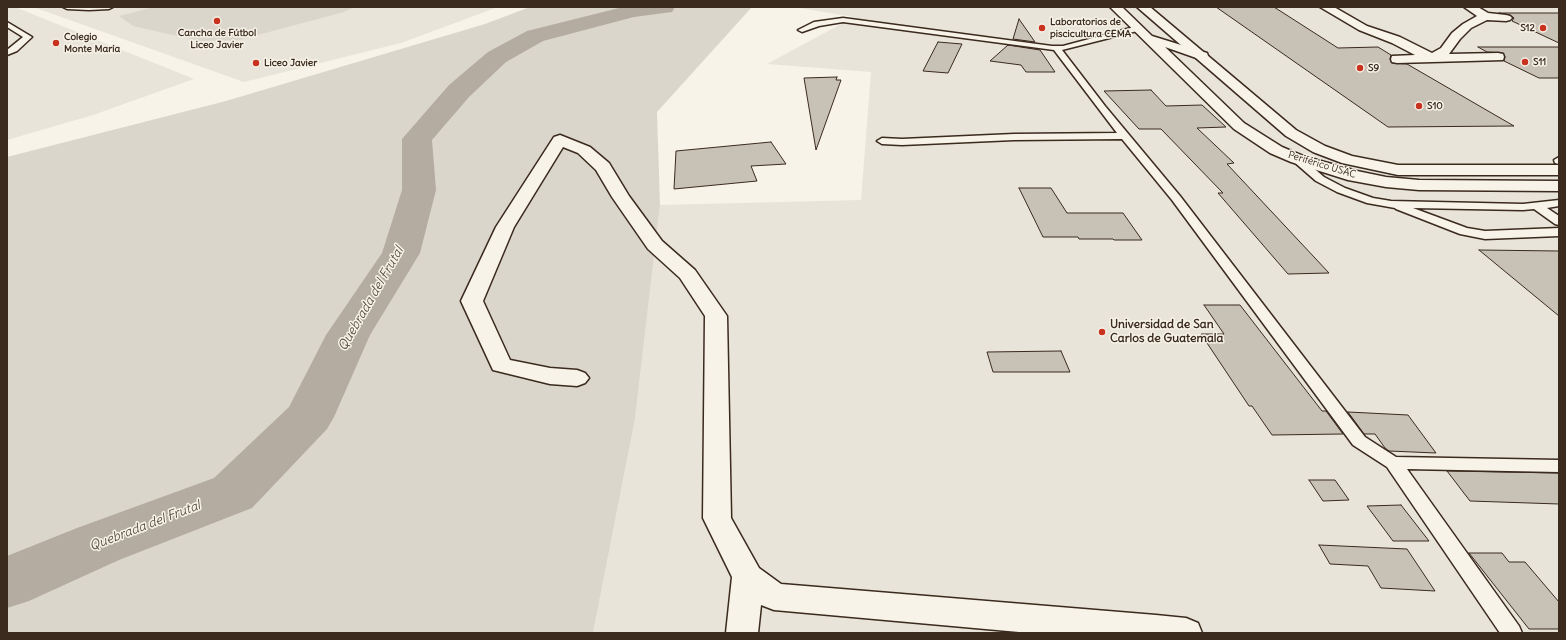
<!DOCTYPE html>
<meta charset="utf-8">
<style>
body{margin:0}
#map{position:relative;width:1566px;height:640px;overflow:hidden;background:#f7f3e8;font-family:Delius,sans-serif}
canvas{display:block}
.frame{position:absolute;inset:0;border:8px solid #3b2a1e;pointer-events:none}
</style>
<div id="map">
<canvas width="1566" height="640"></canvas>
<div class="frame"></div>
</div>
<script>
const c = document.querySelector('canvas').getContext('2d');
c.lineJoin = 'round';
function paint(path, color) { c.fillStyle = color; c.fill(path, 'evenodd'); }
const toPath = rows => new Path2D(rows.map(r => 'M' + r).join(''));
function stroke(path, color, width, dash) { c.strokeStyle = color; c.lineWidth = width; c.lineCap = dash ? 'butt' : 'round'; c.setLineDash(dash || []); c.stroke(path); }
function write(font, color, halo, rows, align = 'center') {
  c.font = font + ' Delius,sans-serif'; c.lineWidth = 3; c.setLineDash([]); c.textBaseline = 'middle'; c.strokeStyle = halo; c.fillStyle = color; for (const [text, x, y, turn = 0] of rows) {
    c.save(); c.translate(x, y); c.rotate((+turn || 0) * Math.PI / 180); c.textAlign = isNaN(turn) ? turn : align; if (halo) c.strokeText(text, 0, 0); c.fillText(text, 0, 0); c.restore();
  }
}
const built = toPath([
 [7,7,15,7,194,79,93,115,7,140],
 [33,7,498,7,401,43,244,82],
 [793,7,1559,7,1559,633,593,633,635,419,660,205,861,200,871,72,767,64,854,17]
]);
const green = toPath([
 [154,7,355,7,344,12,239,40,199,41,133,26,119,16],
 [530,7,752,7,657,112,660,205,635,419,593,633,7,633,7,157,226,101,485,24]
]);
const river = toPath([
 [623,7,675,7,672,12,634,17,543,41,506,62,469,97,432,140,436,190,420,253,370,335,334,417,327,429,252,508,119,560,29,601,7,608,7,556,77,528,214,478,289,407,326,335,382,253,402,190,402,139,449,85,488,52,527,31,623,7]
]);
const building = toPath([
 [1216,7,1274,7,1338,48,1378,47,1391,55,1390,59,1392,63,1407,64,1514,126,1388,127,1216,7],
 [1499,13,1559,13,1559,43,1512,21,1514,18,1510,15,1499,13],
 [1019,19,1035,42,1013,39,1019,19],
 [938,42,962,44,948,73,923,71,938,42],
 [1008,45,1040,50,1055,72,1026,72,1021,65,990,61,1008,45],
 [1478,47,1559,47,1559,78,1539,78,1504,61,1505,57,1503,53,1487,52,1478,47],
 [837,77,836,80,841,80,816,150,804,78,837,77],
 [1151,90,1166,106,1202,105,1226,127,1197,128,1234,163,1227,164,1329,273,1288,274,1218,193,1223,193,1161,129,1139,129,1104,91,1151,90],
 [771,142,786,164,751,166,757,181,674,189,676,151,771,142],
 [1019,188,1051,188,1067,213,1123,213,1142,240,1114,240,1113,239,1079,239,1078,237,1043,237,1019,188],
 [1479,250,1559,251,1559,316,1479,250],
 [1204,305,1240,305,1322,411,1326,411,1343,434,1272,435,1252,406,1249,406,1201,334,1224,334,1204,305],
 [1061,351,1070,372,993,372,987,352,1061,351],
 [1348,412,1408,415,1436,453,1389,451,1385,448,1375,434,1364,434,1348,412],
 [1447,471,1559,473,1559,504,1470,501,1447,471],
 [1309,480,1335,480,1349,500,1323,501,1309,480],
 [1401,505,1429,541,1393,541,1367,506,1401,505],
 [1319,545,1407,549,1435,591,1381,588,1368,566,1330,564,1319,545],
 [1469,553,1502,553,1509,562,1525,562,1559,602,1559,629,1529,629,1469,553]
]);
const service = toPath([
 [63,7,113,7,109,9,89,10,67,9,63,7],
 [843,18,1052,46,1063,46,1138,26,1141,26,1141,30,1062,50,1105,106,1180,196,1365,437,1396,457,1559,460,1559,472,1407,469,1519,626,1522,633,1500,633,1387,467,1353,445,1172,200,1122,139,1014,140,902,145,882,144,877,141,882,138,902,139,1014,134,1117,133,1054,50,843,22,819,26,802,32,798,30,814,22,843,18],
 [7,22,32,37,17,51,7,55,7,50,23,37,7,27,7,22],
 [1297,156,1301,157,1324,177,1345,188,1373,198,1391,201,1523,204,1559,200,1559,206,1547,208,1559,216,1559,225,1555,224,1534,209,1523,210,1413,208,1467,228,1485,231,1559,228,1559,236,1485,239,1460,234,1396,209,1395,208,1367,203,1337,192,1316,181,1293,161,1292,159,1293,157,1297,156],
 [1559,157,1559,164,1555,163,1554,160,1559,157]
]);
const pedestrian = toPath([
 [1320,7,1334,7,1367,26,1400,37,1432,53,1441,48,1452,33,1463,24,1477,16,1464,7,1478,7,1488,13,1506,15,1510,16,1512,18,1510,20,1506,21,1487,20,1471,28,1460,39,1449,54,1498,53,1503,54,1504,57,1503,60,1397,63,1392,62,1391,59,1392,56,1415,55,1392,43,1359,30,1320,7]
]);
const minor = toPath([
 [1137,7,1150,7,1296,130,1325,146,1352,156,1398,165,1559,165,1559,175,1398,175,1342,163,1313,152,1286,136,1137,7],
 [560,135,590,147,609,163,629,196,662,241,695,270,727,316,731,518,759,568,781,584,1156,615,1186,618,1198,623,1202,633,1030,633,774,610,761,605,758,633,726,633,732,577,703,518,705,316,680,278,648,249,612,197,596,170,578,153,563,147,514,227,483,301,510,360,550,368,577,370,585,373,589,378,585,383,577,386,550,384,493,370,461,301,496,227,554,137,560,135]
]);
const tertiary = toPath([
 [1110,7,1122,7,1152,36,1207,53,1208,56,1207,59,1202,60,1165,47,1244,123,1282,147,1303,156,1357,171,1386,177,1419,180,1559,181,1559,191,1419,190,1386,187,1348,180,1291,162,1270,153,1234,129,1110,7]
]);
const markers = [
 [217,21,4,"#c8321e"],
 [1042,28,4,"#c8321e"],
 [1543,28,4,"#c8321e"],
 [56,43,4,"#c8321e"],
 [1525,62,4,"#c8321e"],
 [256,63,4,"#c8321e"],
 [1360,68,4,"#c8321e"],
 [1419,106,4,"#c8321e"],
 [1102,332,4,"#c8321e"]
];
const farPoinames = [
 ["Laboratorios de",1050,22],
 ["piscicultura CEMA",1050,34],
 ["S12",1535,28,"right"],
 ["Cancha de Fútbol",217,33,"center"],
 ["Liceo Javier",217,45,"center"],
 ["Colegio",64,37],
 ["Monte María",64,49],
 ["S11",1533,62],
 ["Liceo Javier",264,63],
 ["S9",1368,68],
 ["S10",1427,106]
];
const farStreetnames = [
 ["Periférico USAC",1322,165,17]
];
const poiNames = [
 ["Universidad de San",1110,325],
 ["Carlos de Guatemala",1110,339]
];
const waterNames = [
 ["Quebrada del Frutal",371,299,-60],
 ["Quebrada del Frutal",145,526,-21]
];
paint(built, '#e9e4d9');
paint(green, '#dbd6cb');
paint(river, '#b4aca0');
paint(building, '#c8c1b6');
stroke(building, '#3b2a1e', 1);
stroke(service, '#3b2a1e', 3);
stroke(pedestrian, '#3b2a1e', 3);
stroke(minor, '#3b2a1e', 3);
stroke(tertiary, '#3b2a1e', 3);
paint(service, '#f7f3e8');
paint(pedestrian, '#f7f3e8');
paint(minor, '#f7f3e8');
paint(tertiary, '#f7f3e8');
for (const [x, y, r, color] of markers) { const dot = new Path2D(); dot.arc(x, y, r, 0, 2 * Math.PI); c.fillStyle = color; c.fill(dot); stroke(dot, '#f7f3e8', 1.5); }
write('bold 10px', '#3b2a1e', '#f7f3e8', farPoinames, 'left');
write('10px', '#3b2a1e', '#f7f3e8', farStreetnames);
write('bold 12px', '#3b2a1e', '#f7f3e8', poiNames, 'left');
write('italic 13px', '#5f5145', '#f7f3e8', waterNames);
</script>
